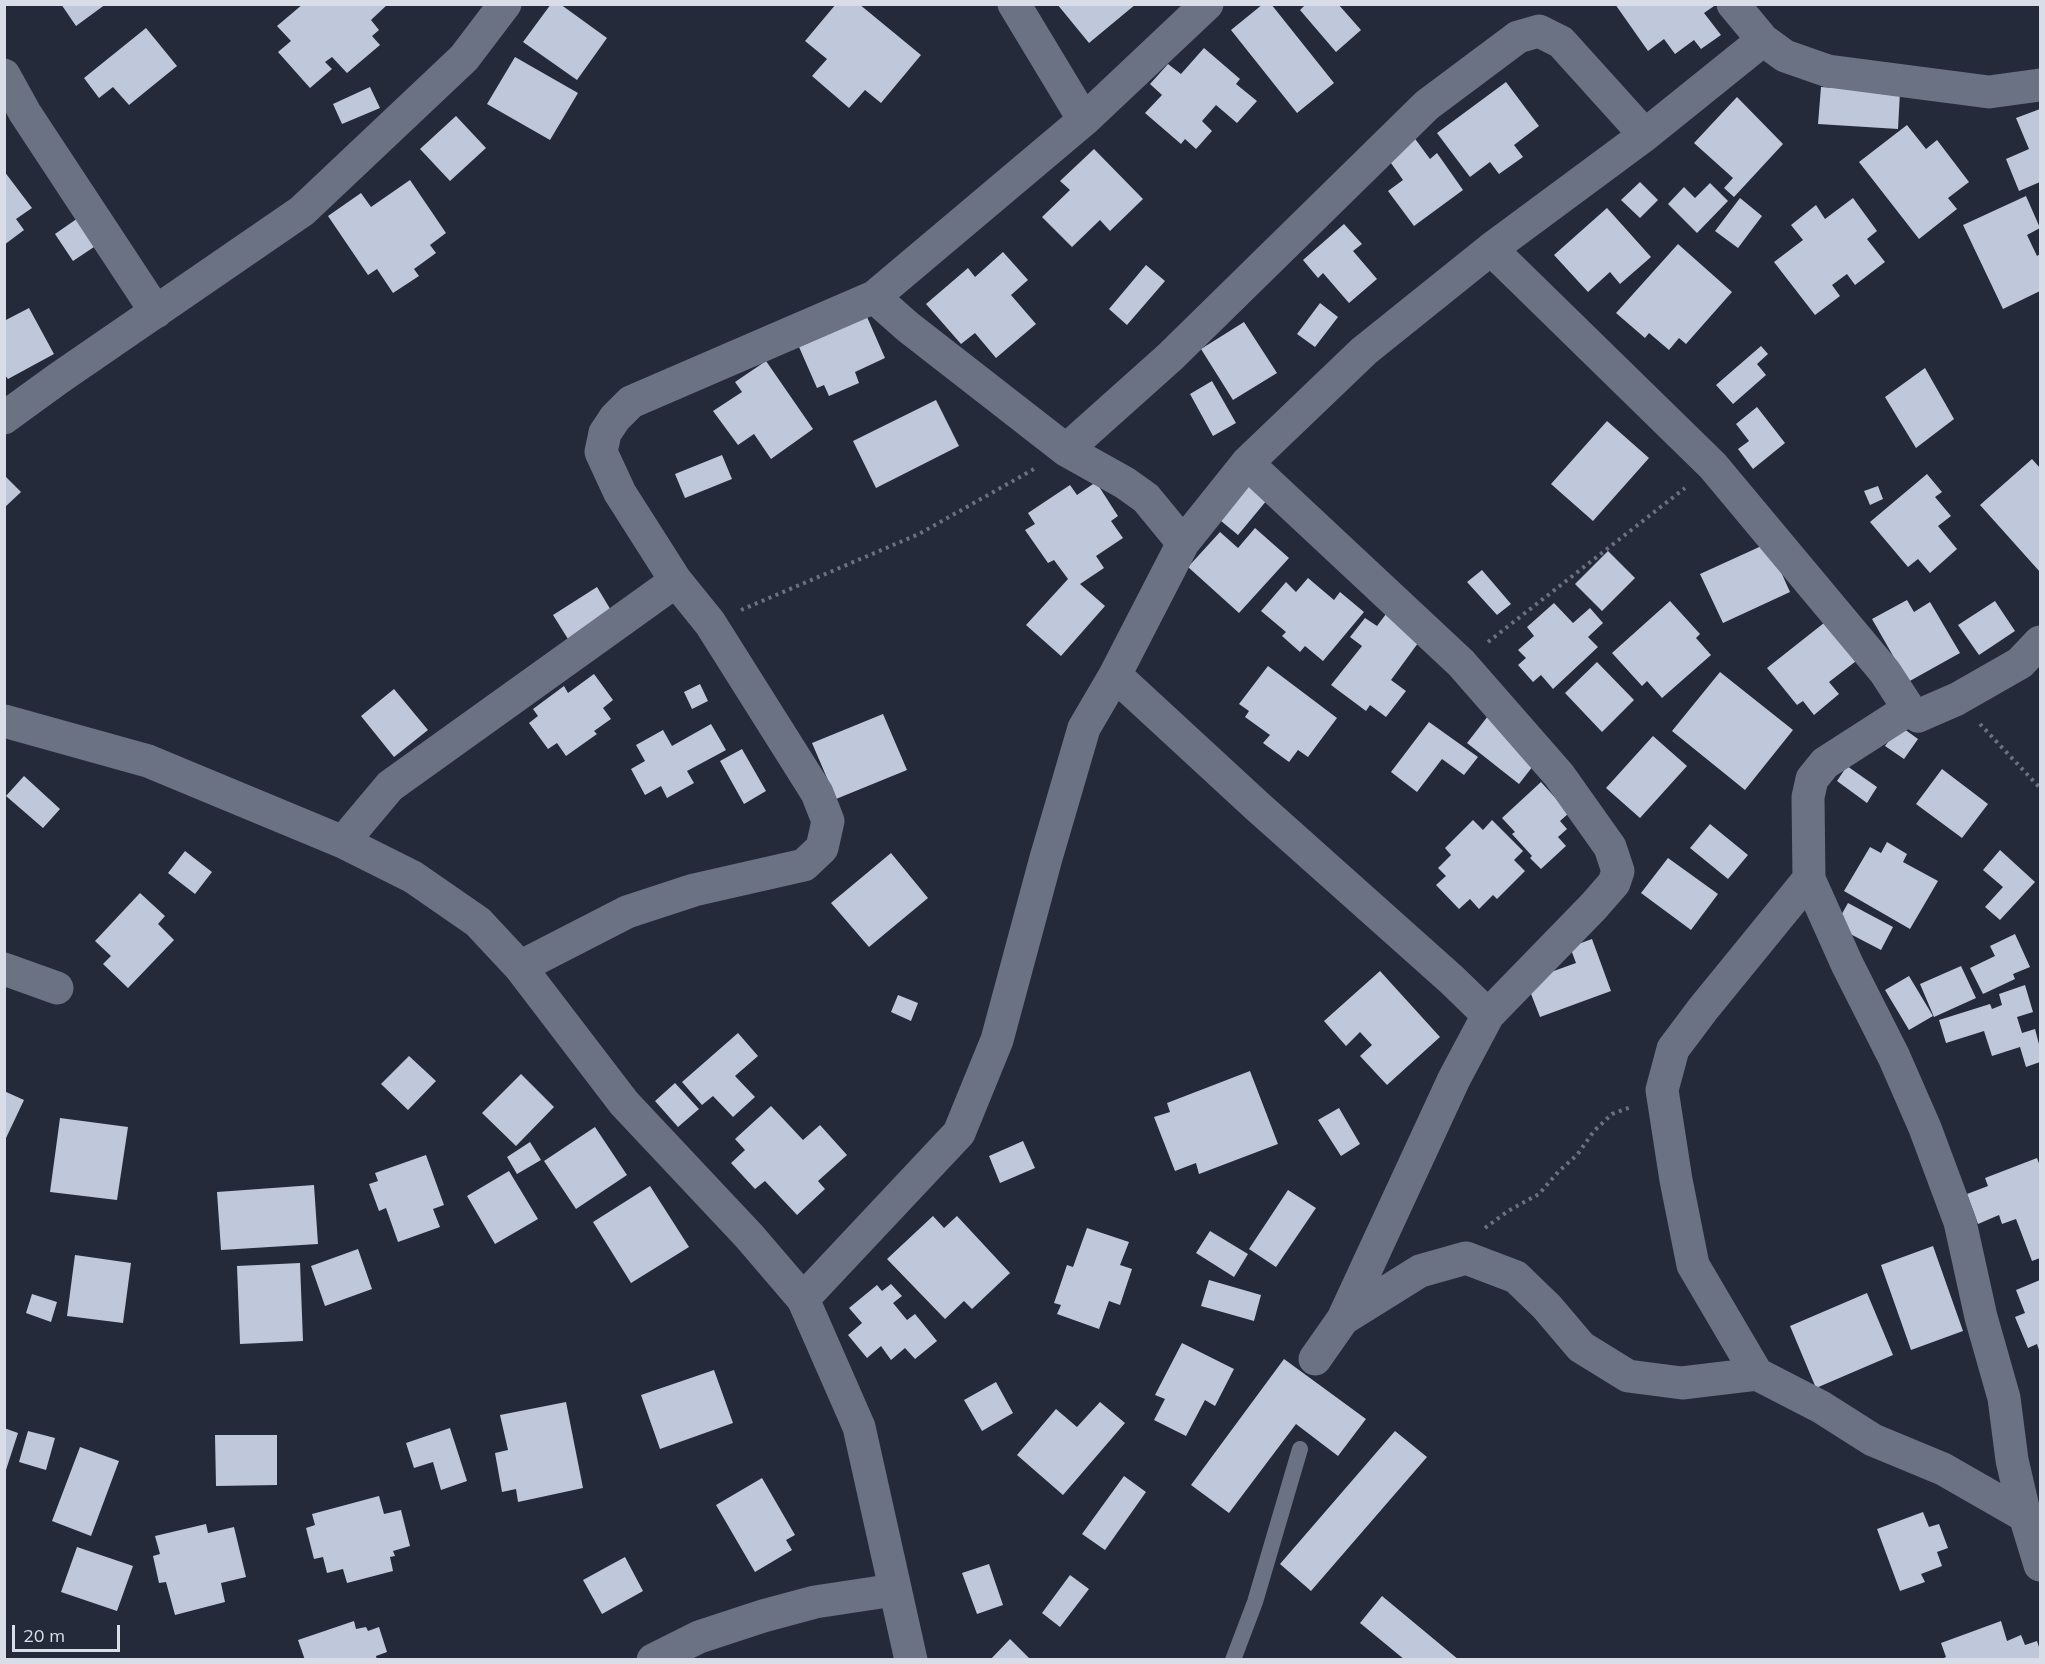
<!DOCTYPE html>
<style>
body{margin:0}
#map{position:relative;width:2045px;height:1664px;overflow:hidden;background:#242a39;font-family:Mulish,sans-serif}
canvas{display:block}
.frame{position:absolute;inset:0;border:6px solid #d9dde8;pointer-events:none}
.scale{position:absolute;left:12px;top:1625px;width:108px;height:27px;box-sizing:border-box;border:3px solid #d9dde8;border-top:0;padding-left:8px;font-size:18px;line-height:21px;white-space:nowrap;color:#d9dde8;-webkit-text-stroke:4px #242a39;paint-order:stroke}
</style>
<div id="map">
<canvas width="2045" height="1664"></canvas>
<div class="frame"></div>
<div class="scale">20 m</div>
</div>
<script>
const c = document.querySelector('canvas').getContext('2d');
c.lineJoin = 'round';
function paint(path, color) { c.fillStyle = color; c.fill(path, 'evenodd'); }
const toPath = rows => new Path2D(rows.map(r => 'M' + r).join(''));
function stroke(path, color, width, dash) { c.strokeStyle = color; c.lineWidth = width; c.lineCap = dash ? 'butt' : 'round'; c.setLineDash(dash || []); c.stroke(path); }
const building = toPath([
 [61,4,106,4,76,26],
 [303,4,388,4,371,20,379,30,372,36,380,45,347,73,332,57,325,62,332,69,310,88,278,52,291,41,277,26],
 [551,4,560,4,607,38,577,80,523,42],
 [836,4,859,4,921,55,881,103,865,90,849,108,812,76,827,59,805,41],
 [1057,4,1136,4,1089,43],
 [1263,4,1271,4,1334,83,1297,113,1231,30],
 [1306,4,1338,4,1361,30,1336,52,1300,10],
 [1615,4,1717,4,1704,13,1721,35,1701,49,1694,40,1675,54,1664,39,1648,51],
 [146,28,177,66,129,105,113,87,99,98,84,78],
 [1204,48,1240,79,1236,84,1257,101,1237,123,1216,105,1202,121,1212,131,1196,149,1185,139,1181,144,1145,113,1162,95,1150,84,1168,64,1181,74],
 [515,57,578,93,550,140,487,104],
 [1506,82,1539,126,1514,145,1523,157,1499,174,1490,162,1470,177,1437,133],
 [370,87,380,108,342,124,333,104],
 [1821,87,1900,92,1898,129,1818,124],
 [1737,97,1783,144,1734,197,1724,188,1733,178,1694,143],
 [2040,109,2040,182,2019,191,2006,159,2029,149,2016,118],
 [456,116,486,148,450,181,420,149],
 [1907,125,1926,149,1937,140,1969,182,1948,198,1957,209,1919,239,1859,162],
 [1413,136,1430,159,1437,153,1463,190,1414,226,1388,191,1403,180,1386,156],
 [1094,149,1143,199,1110,231,1100,220,1072,247,1042,217,1070,190,1060,181],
 [4,171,32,208,16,219,24,230,4,245],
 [410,180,446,233,430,245,436,253,414,269,419,276,393,293,377,269,368,275,328,216,361,193,371,207],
 [1640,182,1658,200,1640,218,1621,200],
 [1710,183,1728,201,1697,233,1668,204,1684,187,1695,198],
 [2026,196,2040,228,2027,235,2037,256,2040,254,2040,291,2003,309,1963,225],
 [1740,198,1762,216,1738,248,1715,231],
 [1853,198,1877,231,1867,239,1885,262,1855,285,1847,274,1832,285,1840,296,1815,315,1774,262,1803,240,1791,225,1816,205,1825,219],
 [1607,208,1651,257,1620,284,1610,272,1588,292,1554,255],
 [78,218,97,245,73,261,55,234],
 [1344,224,1362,244,1353,251,1377,279,1349,303,1323,273,1318,278,1303,260],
 [1678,244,1732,292,1686,344,1679,338,1669,350,1649,333,1645,338,1616,313],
 [1003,252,1028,280,1011,295,1036,324,996,358,975,333,961,344,926,304,968,268,975,277],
 [1146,265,1165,281,1127,325,1109,309],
 [1320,303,1338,317,1315,347,1297,334],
 [29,308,54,354,8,379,4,374,4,321],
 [867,317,885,358,855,372,859,383,829,396,824,385,817,388,799,347],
 [1244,322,1277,373,1233,400,1201,349],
 [1761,346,1768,354,1757,364,1766,375,1733,404,1716,385],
 [766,361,813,429,771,459,754,434,738,445,713,411,742,392,735,382],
 [1925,368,1954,419,1916,448,1885,397],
 [1212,381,1236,423,1213,436,1190,394],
 [936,400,959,446,876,488,853,441],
 [1757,407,1785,443,1753,469,1738,449,1749,441,1736,424],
 [1607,421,1649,458,1593,521,1551,484],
 [722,455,732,479,685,498,675,474],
 [2032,459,2040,468,2040,572,1980,505],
 [1927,474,1942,492,1935,497,1951,516,1938,526,1957,549,1930,573,1918,559,1908,567,1870,522],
 [4,475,21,492,4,508],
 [1249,475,1272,494,1238,535,1215,516],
 [1096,482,1118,516,1111,521,1123,538,1096,556,1104,568,1080,584,1105,606,1061,656,1026,625,1068,579,1054,560,1048,563,1025,530,1035,524,1028,513,1070,485,1077,495],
 [1878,486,1883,499,1870,505,1864,491],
 [1255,528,1289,558,1239,613,1188,567,1220,532,1238,548],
 [1768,543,1790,592,1723,623,1700,574],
 [1608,551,1635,578,1602,611,1575,584],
 [1482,570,1511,604,1497,615,1467,582],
 [1308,578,1334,600,1340,592,1364,612,1323,661,1305,646,1300,652,1282,636,1286,632,1261,611,1286,582,1296,592],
 [597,587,612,612,568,639,553,615],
 [1907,600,1914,612,1930,602,1960,653,1908,682,1872,619],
 [1670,601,1700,634,1696,638,1711,655,1662,698,1647,681,1642,686,1612,653],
 [1995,601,2015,631,1979,655,1958,625],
 [1554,603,1573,623,1590,608,1603,623,1588,637,1598,647,1553,689,1541,675,1533,682,1518,665,1526,658,1518,650,1534,636,1527,627],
 [1386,614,1421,639,1391,680,1406,691,1386,717,1370,705,1366,711,1331,685,1362,646,1350,637,1365,618,1377,626],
 [1829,619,1860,658,1829,682,1839,694,1814,715,1803,701,1797,705,1767,668],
 [1597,662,1634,700,1602,732,1565,693],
 [1268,666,1337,718,1308,757,1298,750,1289,762,1263,743,1270,735,1245,717,1249,711,1239,704],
 [1720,672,1793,730,1745,790,1672,731],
 [594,674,613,700,603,708,611,719,594,731,597,734,566,756,557,743,548,749,529,723,538,716,533,709,564,686,568,693],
 [700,684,708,701,692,709,684,692],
 [394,689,428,730,394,757,361,716],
 [883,714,907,770,836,799,812,743],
 [1488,716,1540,757,1519,784,1467,743],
 [1429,722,1478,757,1464,775,1442,759,1417,792,1391,772],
 [711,724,726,750,687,771,694,783,667,798,661,786,645,795,631,769,645,761,636,745,663,730,672,746],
 [1900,726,1918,739,1904,759,1885,746],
 [1653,736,1687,766,1640,818,1606,788],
 [742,749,766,791,744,804,720,761],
 [1847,766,1877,787,1867,803,1837,781],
 [1942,769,1988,804,1962,838,1916,804],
 [24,776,60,809,43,828,6,796],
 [1541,782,1569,813,1560,821,1567,829,1558,837,1566,846,1541,869,1530,858,1532,856,1512,834,1515,832,1502,818],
 [1473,820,1483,830,1492,820,1523,851,1514,860,1525,871,1497,899,1493,895,1479,909,1470,899,1459,909,1436,885,1446,876,1438,868,1451,855,1445,848],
 [1710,824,1748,855,1728,879,1690,848],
 [1887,842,1907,854,1903,862,1938,881,1910,929,1844,891,1870,847,1881,853],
 [2000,850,2035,882,2000,920,1985,907,2003,887,1983,870],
 [185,851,212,872,195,894,168,873],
 [891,853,928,898,869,947,831,903],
 [1668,858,1718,894,1691,930,1641,893],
 [140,893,165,916,158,924,174,940,128,988,103,964,111,956,95,941],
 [1848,903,1893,927,1881,950,1835,926],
 [2015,934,2030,967,2013,974,2015,979,1983,994,1970,968,1995,956,1990,946],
 [1592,939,1611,991,1540,1017,1526,981,1576,963,1570,947],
 [1961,966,1976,998,1934,1017,1920,984],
 [1380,971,1440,1037,1387,1085,1360,1056,1372,1045,1360,1032,1346,1046,1324,1021],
 [1909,976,1933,1016,1909,1030,1885,990],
 [2025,985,2033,1012,2017,1017,2022,1033,2035,1029,2040,1048,2040,1062,2026,1067,2020,1047,1992,1056,1984,1031,1946,1043,1939,1020,1990,1004,1992,1009,2002,1005,1999,994],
 [898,995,918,1003,911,1021,891,1012],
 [738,1033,758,1056,735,1076,755,1097,733,1117,713,1096,702,1105,682,1082],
 [409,1056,436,1081,408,1110,381,1084],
 [1250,1071,1278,1144,1199,1174,1196,1163,1175,1171,1154,1117,1170,1112,1167,1103],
 [521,1074,554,1107,516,1146,482,1113],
 [675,1083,699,1109,678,1127,655,1101],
 [4,1091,24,1100,6,1138,4,1138],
 [771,1106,803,1140,820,1125,847,1155,818,1181,825,1189,797,1215,765,1181,755,1189,731,1163,745,1150,735,1139],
 [1339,1108,1360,1144,1341,1156,1318,1120],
 [60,1118,128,1127,117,1200,50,1192],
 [595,1127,627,1175,576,1209,544,1161],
 [1023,1141,1035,1168,1000,1183,989,1156],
 [530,1142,541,1160,517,1174,507,1157],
 [426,1155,444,1205,433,1209,440,1227,398,1242,386,1208,379,1211,369,1184,378,1181,375,1173],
 [2037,1158,2040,1166,2040,1258,2032,1261,2016,1219,2002,1224,1999,1215,1978,1224,1967,1194,1988,1186,1985,1178],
 [509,1171,538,1219,495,1244,467,1196],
 [314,1185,318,1244,221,1250,217,1192],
 [650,1186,689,1247,631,1283,593,1222],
 [1288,1190,1316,1208,1276,1267,1249,1249],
 [933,1216,944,1228,957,1216,1010,1273,972,1309,964,1301,945,1319,887,1259],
 [1087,1228,1129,1242,1120,1265,1132,1269,1120,1305,1109,1301,1099,1329,1057,1314,1061,1305,1054,1303,1067,1265,1073,1267],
 [1210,1231,1248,1254,1234,1277,1196,1253],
 [1933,1246,1963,1331,1911,1350,1881,1265],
 [358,1249,372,1289,325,1306,311,1266],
 [75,1255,131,1263,123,1323,67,1316],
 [300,1263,303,1341,240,1344,237,1266],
 [1209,1280,1261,1295,1254,1321,1201,1306],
 [2040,1280,2040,1353,2037,1344,2028,1348,2015,1317,2025,1313,2016,1290],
 [891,1284,902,1296,893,1303,907,1320,915,1314,937,1341,915,1359,905,1348,891,1360,881,1346,867,1358,848,1335,862,1323,849,1308,877,1285,882,1291],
 [1867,1293,1893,1355,1816,1388,1790,1326],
 [32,1294,57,1302,51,1322,26,1313],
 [1182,1343,1234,1369,1215,1406,1205,1400,1186,1436,1154,1420,1165,1399,1155,1395],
 [1284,1359,1366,1419,1338,1456,1296,1424,1229,1513,1191,1485],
 [714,1370,733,1423,660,1449,641,1395],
 [996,1382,1013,1413,982,1431,964,1400],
 [566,1402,583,1488,518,1502,516,1489,502,1492,495,1453,508,1450,500,1415],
 [1100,1402,1125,1423,1063,1495,1017,1455,1056,1409,1077,1427],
 [4,1428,18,1433,5,1473,4,1473],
 [450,1428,467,1481,441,1490,433,1462,414,1468,406,1443],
 [28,1431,55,1438,46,1470,19,1462],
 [1395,1431,1427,1457,1311,1591,1280,1564],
 [215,1435,277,1435,277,1485,216,1486],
 [80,1447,119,1461,91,1536,52,1521],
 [1124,1476,1146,1492,1105,1550,1082,1534],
 [762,1478,795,1535,786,1540,792,1550,755,1572,716,1505],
 [379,1496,384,1514,401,1510,410,1546,393,1551,395,1556,390,1557,393,1571,347,1583,343,1569,327,1573,323,1557,314,1559,306,1528,315,1525,312,1514],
 [1923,1512,1929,1527,1939,1524,1948,1548,1937,1552,1942,1566,1921,1574,1925,1582,1900,1591,1877,1529],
 [206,1524,208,1533,234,1527,246,1577,221,1583,225,1602,175,1615,166,1582,159,1583,153,1556,160,1554,155,1536],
 [77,1547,133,1566,117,1611,61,1592],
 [625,1557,643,1591,602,1614,583,1580],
 [989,1564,1003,1605,977,1614,962,1573],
 [1070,1575,1089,1589,1060,1627,1042,1613],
 [1382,1596,1459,1660,1405,1660,1360,1623],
 [354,1621,356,1629,366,1627,368,1631,379,1627,387,1652,376,1656,377,1660,305,1660,298,1640],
 [2001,1621,2007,1641,2021,1635,2025,1645,2037,1641,2040,1650,2040,1660,1940,1660,1946,1657,1941,1643],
 [1010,1639,1031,1660,990,1660]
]);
const path = toPath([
 [741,610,919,534,1034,469],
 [1488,642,1685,488],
 [1980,724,2040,788],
 [1485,1228,1508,1211,1539,1194,1559,1171,1577,1155,1594,1131,1612,1114,1631,1107]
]);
const lane = toPath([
 [1233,1660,1255,1602,1300,1449]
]);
const street = toPath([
 [1014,4,1084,120],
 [1733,4,1763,40,1785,56,1828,71,1989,92,2040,85],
 [4,75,25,113,156,312],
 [1491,249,1713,466,1885,672,1909,709,1918,716,1957,699,2020,663,2040,642],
 [874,297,908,327,1066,450,1125,483,1146,498,1183,543],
 [4,418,59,378,302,211,464,58,505,4],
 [1066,450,1170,357,1427,105,1518,37,1539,31,1561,42,1645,135],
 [1247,463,1461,663,1559,775,1610,847,1618,871,1614,883,1594,906,1488,1015,1454,1079,1343,1319],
 [1115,675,1257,806,1452,980,1488,1015],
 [1909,709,1825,763,1812,779,1808,797,1809,879,1847,964,1894,1057,1925,1128,1960,1222,1981,1317,2004,1398,2012,1460,2025,1516,2040,1565],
 [4,721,148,761,343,842,413,877,478,922,520,967,624,1103,749,1236,803,1299,859,1427,911,1660],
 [343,842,390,786,676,581],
 [520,967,627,912,694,890,804,865,822,848,828,821,817,793,710,623,676,581,620,493,601,452,605,433,615,418,631,402,874,297,1084,120,1207,4],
 [4,969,57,988],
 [803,1299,959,1133,997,1040,1046,858,1084,728,1115,675,1183,543,1247,463,1364,351,1491,249,1645,135,1763,40],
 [1315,1359,1343,1319,1420,1271,1466,1258,1516,1277,1547,1307,1581,1347,1628,1376,1682,1383,1757,1374,1821,1407,1873,1440,1943,1469,2025,1516],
 [1757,1374,1693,1265,1676,1180,1662,1090,1673,1049,1703,1009,1809,879],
 [653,1660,699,1637,763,1616,815,1602,894,1590]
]);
paint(building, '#bfc7db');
stroke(path, '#6c717f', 4, [3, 4.5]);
stroke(lane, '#6b7284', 16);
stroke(street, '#6b7284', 33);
</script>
